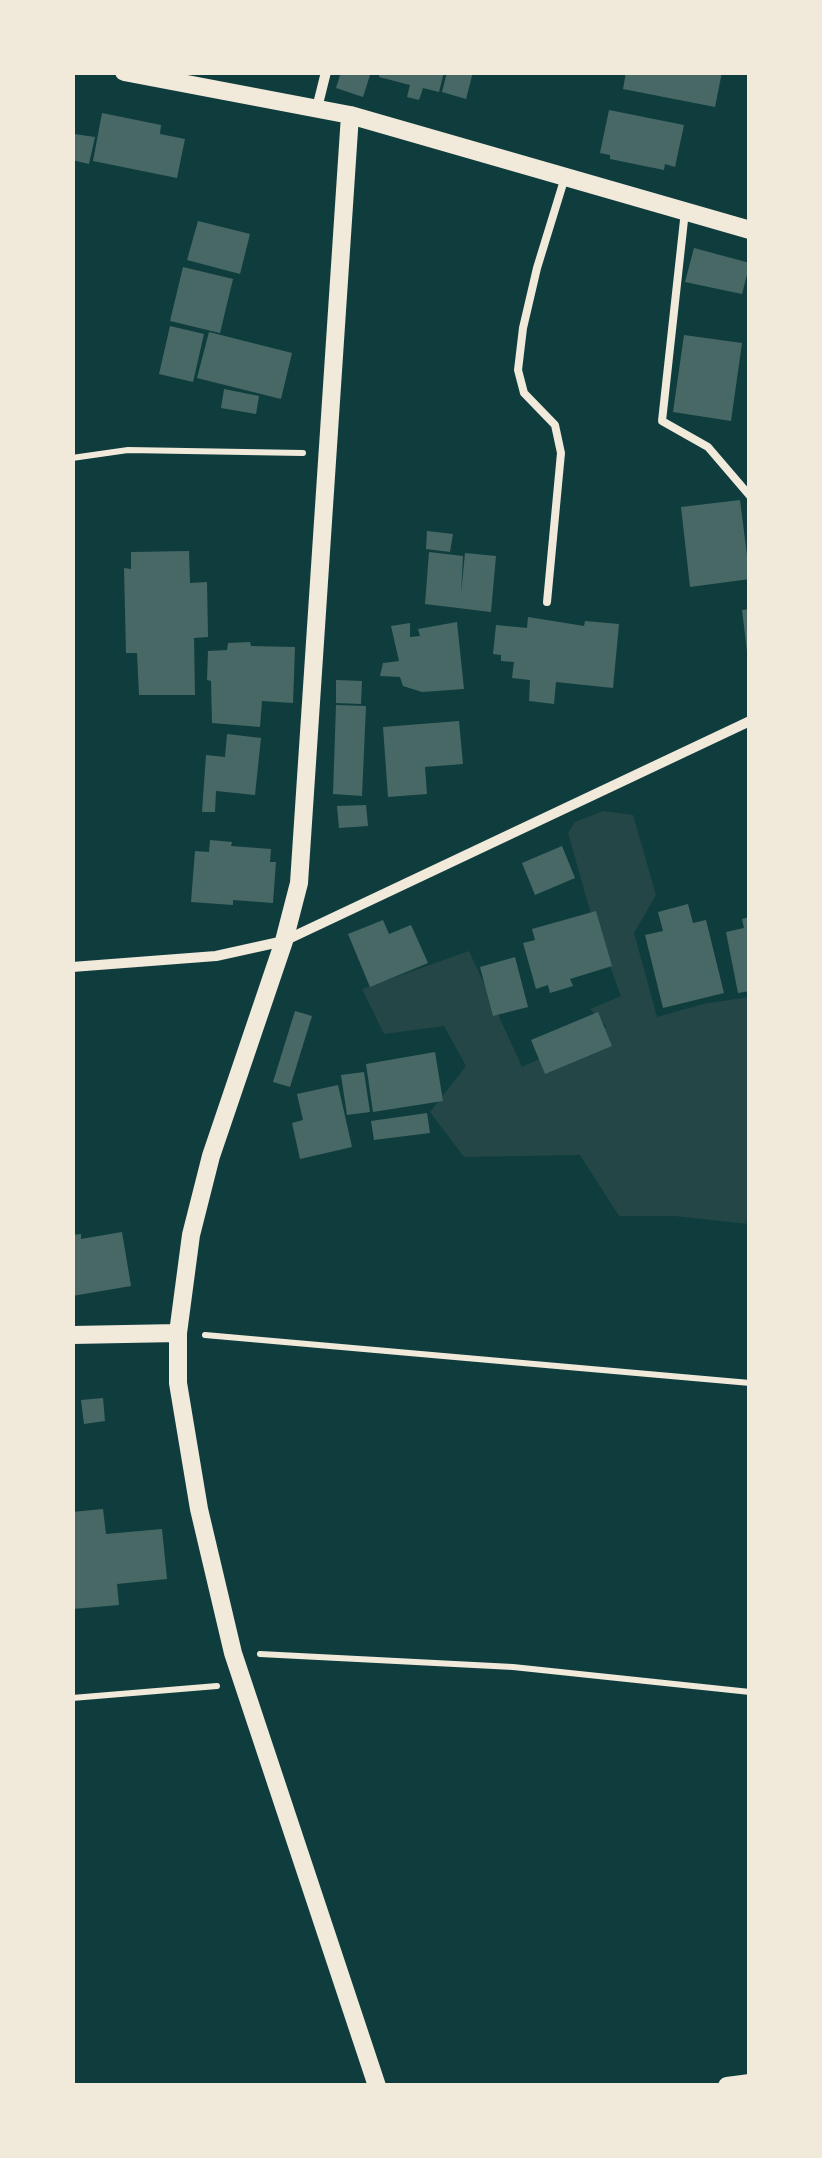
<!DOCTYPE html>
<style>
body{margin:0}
#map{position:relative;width:822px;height:2158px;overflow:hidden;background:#0f3d3e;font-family:"Varela Round",sans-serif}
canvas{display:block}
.frame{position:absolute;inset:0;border:75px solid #f1e9da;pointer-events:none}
</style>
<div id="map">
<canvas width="822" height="2158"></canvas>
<div class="frame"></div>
</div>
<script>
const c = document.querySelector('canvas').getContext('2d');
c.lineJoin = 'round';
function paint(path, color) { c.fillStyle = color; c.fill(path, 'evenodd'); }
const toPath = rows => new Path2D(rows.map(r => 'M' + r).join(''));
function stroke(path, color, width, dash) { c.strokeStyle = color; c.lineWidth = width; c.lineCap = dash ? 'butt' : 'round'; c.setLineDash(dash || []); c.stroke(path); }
const green = toPath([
 [603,811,633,815,656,895,634,933,657,1017,703,1004,749,997,749,1224,674,1216,619,1216,580,1155,464,1157,430,1112,466,1066,444,1026,384,1034,362,989,469,951,522,1067,607,1027,590,1009,621,996,591,914,568,833,575,822]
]);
const building = toPath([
 [341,72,371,72,363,97,336,88],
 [380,72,444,72,439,92,423,88,419,100,407,97,410,85,379,77],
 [447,72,473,72,466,99,442,92],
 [626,72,722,72,715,107,623,89],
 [609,110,684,125,675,167,665,164,664,170,610,159,610,155,600,153],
 [102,113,161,125,160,134,185,139,177,178,93,161],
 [74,134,95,137,89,164,72,160],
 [198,221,250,234,240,274,187,260],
 [694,248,750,263,742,294,685,282],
 [183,267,233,279,220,333,170,321],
 [170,326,204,334,193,382,159,374],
 [209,332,292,353,281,399,197,378],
 [684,335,742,343,731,421,673,412],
 [224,389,259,396,256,414,221,408],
 [740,500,750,579,690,587,681,507],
 [427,531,453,534,450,552,426,549],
 [189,551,190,583,207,582,208,637,194,638,195,695,139,695,137,653,126,653,124,568,131,569,131,552],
 [429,552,463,556,461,594,465,553,496,556,491,612,425,604],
 [750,609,750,651,747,651,742,610],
 [528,617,584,626,585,621,619,624,613,688,556,682,554,704,529,701,530,680,512,678,514,662,501,661,501,655,493,654,496,625,527,628],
 [457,622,464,689,422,692,403,686,400,677,380,676,383,663,399,661,391,626,410,623,410,637,420,636,418,629],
 [250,642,251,646,295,647,293,703,262,701,260,727,212,723,211,681,207,680,208,651,227,650,228,643],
 [336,680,362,681,361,704,336,703],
 [336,705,366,706,362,796,333,794],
 [459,721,463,764,425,767,427,794,388,797,383,727],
 [227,734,261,738,255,795,216,791,215,812,202,812,206,755,225,757],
 [366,805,368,826,339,828,337,806],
 [210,840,232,842,231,846,271,849,270,862,276,862,273,903,233,900,233,905,191,902,195,851,209,852],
 [562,846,575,878,535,895,522,863],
 [688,904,693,923,706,920,724,993,663,1008,645,935,663,931,658,912],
 [596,911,612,966,570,979,573,986,550,993,548,985,536,989,523,943,535,940,532,929],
 [750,917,750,991,738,993,726,932,744,928,742,919],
 [383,920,389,934,411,925,428,963,370,987,348,934],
 [515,957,528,1007,493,1016,480,967],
 [295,1011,312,1016,290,1087,273,1082],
 [598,1012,612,1046,545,1074,531,1040],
 [435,1052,443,1101,373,1112,366,1064],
 [364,1072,370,1112,347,1115,341,1075],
 [338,1085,352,1147,300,1159,292,1123,303,1120,297,1094],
 [427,1113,430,1133,374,1140,371,1121],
 [122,1232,131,1286,72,1296,72,1235,81,1234,81,1239],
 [103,1398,105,1421,84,1424,81,1400],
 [103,1509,106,1534,162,1529,167,1579,117,1584,119,1605,73,1609,72,1512]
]);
const path = toPath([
 [72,458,128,450,303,453],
 [205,1335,750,1383],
 [260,1654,513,1667,750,1692],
 [72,1698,217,1686]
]);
const service = toPath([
 [685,211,662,421,708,447,750,496],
 [547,602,561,453,555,425,524,393,518,370,523,328,537,268,565,177]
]);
const minor = toPath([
 [317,108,326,72],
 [72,967,216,956,284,941,750,721]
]);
const tertiary = toPath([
 [124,72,350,115,750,230],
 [350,115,299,883,284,941,211,1156,191,1235,178,1333,178,1383,199,1509,233,1653,377,2086],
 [72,1335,178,1333],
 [727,2086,750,2083]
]);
paint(green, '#244646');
paint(building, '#486865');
stroke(path, '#f1e9da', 6);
stroke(service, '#f1e9da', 8);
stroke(minor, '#f1e9da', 10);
stroke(tertiary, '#f1e9da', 18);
</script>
